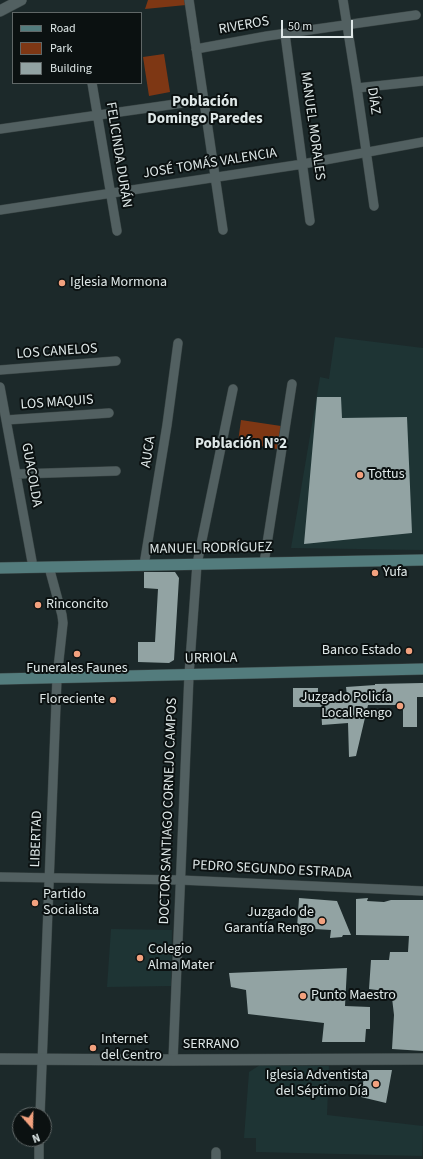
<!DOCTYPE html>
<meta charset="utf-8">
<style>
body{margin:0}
#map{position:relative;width:423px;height:1159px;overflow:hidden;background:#1c292a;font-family:"Source Sans 3",sans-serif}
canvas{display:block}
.legend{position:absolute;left:12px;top:12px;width:130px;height:72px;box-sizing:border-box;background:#0b1111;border:1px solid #606767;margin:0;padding:5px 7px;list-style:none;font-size:12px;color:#dfe8e8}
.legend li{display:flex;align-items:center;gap:8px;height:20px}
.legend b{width:20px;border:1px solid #606767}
.north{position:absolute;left:12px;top:1107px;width:40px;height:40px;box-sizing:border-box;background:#0b1111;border:1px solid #606767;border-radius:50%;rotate:160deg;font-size:11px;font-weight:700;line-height:16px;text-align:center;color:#dfe8e8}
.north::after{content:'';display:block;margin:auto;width:14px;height:18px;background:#f2a17e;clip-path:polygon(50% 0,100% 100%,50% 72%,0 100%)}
.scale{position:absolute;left:281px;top:20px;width:72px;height:18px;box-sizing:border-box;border:2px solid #dfe8e8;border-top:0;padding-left:5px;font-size:12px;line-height:14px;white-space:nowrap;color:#dfe8e8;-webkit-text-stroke:3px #0b1111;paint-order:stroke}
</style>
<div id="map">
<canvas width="423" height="1159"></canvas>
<ul class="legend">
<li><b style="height:5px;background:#537c7d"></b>Road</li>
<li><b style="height:11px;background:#7e3714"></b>Park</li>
<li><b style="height:11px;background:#92a3a3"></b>Building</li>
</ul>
<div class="north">N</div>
<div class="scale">50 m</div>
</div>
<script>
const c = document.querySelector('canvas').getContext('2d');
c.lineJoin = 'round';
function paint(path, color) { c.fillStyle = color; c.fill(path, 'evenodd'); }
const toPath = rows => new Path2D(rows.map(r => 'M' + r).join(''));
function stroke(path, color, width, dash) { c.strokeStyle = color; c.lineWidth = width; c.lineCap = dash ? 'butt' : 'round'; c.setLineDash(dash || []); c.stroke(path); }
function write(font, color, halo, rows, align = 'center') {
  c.font = font + ' "Source Sans 3",sans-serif'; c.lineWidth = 4; c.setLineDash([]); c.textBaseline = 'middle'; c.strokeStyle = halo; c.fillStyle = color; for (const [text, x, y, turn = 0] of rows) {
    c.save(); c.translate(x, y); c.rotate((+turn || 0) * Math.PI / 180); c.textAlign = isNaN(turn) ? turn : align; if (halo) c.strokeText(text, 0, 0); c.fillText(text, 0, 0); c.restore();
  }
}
const built = toPath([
 [335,337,423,348,423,550,291,548,320,377,329,379],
 [111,929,172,930,171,986,107,987],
 [260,1065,329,1066,327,1115,423,1126,422,1156,256,1152,256,1138,244,1138,249,1072]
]);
const green = toPath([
 [148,0,186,0,186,5,145,9],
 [164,54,170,92,149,96,143,57],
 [241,420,281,426,277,449,238,442]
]);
const building = toPath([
 [317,397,341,397,342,418,407,417,412,533,304,544],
 [144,572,175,572,179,578,174,660,169,663,138,662,138,642,155,642,158,589,144,588],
 [423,683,423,697,417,697,417,727,403,727,403,705,368,705,356,756,349,757,348,723,322,725,321,707,293,707,293,688,318,688,318,697,347,696,346,687,375,685,375,684],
 [299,898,337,901,351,935,343,935,342,937,330,938,331,930,297,928],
 [368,898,367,901,384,902,391,900,423,900,423,1051,392,1049,394,1015,392,998,386,999,385,991,369,989,371,960,389,960,390,952,408,952,409,936,356,935,356,899],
 [347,968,345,1006,370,1007,370,1029,366,1029,365,1042,322,1042,324,1023,248,1014,246,990,231,987,229,973],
 [365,1070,392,1070,386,1103,361,1097]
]);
const minor = toPath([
 [189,0,223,230],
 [343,0,357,88,374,206],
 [285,34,310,221],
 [196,49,267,36,416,15],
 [92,83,117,231],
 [357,88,423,81],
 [0,129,204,100],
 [0,210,303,164,423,142],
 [0,370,116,361],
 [0,387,33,567],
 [6,420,109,413],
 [17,474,116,471],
 [264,563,292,384],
 [144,565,167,425,178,343],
 [0,877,180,880,423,891],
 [173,1060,189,675,197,564,233,389],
 [40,1115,57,678,63,623,62,615,49,567],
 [39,1159,39,1139],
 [216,1159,216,1152]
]);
const tertiary = toPath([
 [0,11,21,0],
 [0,1059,173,1060,423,1059]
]);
const secondary = toPath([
 [0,568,423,560],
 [0,679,423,669]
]);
const markers = [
 [62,283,4,"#f2a17e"],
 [360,475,4,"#f2a17e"],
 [375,573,4,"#f2a17e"],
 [38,605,4,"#f2a17e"],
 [409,651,4,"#f2a17e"],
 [77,654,4,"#f2a17e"],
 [113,700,4,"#f2a17e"],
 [400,706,4,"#f2a17e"],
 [35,903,4,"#f2a17e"],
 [322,921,4,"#f2a17e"],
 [140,958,4,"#f2a17e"],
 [303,996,4,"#f2a17e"],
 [93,1048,4,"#f2a17e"],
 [376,1084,4,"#f2a17e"]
];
const streetNames = [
 ["RIVEROS",244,26,-10],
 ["DÍAZ",373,101,82],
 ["MANUEL MORALES",312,126,82],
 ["FELICINDA DURÁN",118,155,81],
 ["JOSÉ TOMÁS VALENCIA",210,164,-9],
 ["LOS CANELOS",57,352,-4],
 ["LOS MAQUIS",57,403,-4],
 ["AUCA",149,452,-81],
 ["GUACOLDA",31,475,80],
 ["MANUEL RODRÍGUEZ",211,549,-1],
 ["URRIOLA",211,659,-1],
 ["DOCTOR SANTIAGO CORNEJO CAMPOS",169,811,-88],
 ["LIBERTAD",37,839,-88],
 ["PEDRO SEGUNDO ESTRADA",272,870,3],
 ["SERRANO",211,1045]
];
const poiNames = [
 ["Iglesia Mormona",70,283],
 ["Tottus",368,475],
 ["Yufa",383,573],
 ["Rinconcito",46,605],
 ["Banco Estado",401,651,"right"],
 ["Funerales Faunes",77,669,"center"],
 ["Juzgado Policía",392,698,"right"],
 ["Local Rengo",392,714,"right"],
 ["Floreciente",105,700,"right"],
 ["Partido",43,895],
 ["Socialista",43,911],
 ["Juzgado de",314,913,"right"],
 ["Garantía Rengo",314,929,"right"],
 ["Colegio",148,950],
 ["Alma Mater",148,966],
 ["Punto Maestro",311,996],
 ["Internet",101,1040],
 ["del Centro",101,1056],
 ["Iglesia Adventista",368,1076,"right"],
 ["del Séptimo Día",368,1092,"right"]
];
const neighbourhoodNames = [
 ["Población",205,103],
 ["Domingo Paredes",205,120],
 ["Población N°2",241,445]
];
paint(built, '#1e3434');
paint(green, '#7e3714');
paint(building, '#92a3a3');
stroke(minor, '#3a4545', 10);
stroke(tertiary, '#3a4545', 12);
stroke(secondary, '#3a4545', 12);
stroke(minor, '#526061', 9);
stroke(tertiary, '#526061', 11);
stroke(secondary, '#537c7d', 11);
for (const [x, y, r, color] of markers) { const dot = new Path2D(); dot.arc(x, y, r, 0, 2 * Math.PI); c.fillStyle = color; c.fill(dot); stroke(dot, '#0b1111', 1.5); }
write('14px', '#dfe8e8', '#0b1111', streetNames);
write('14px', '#dfe8e8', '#0b1111', poiNames, 'left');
write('bold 15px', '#dfe8e8', '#0b1111', neighbourhoodNames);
</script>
